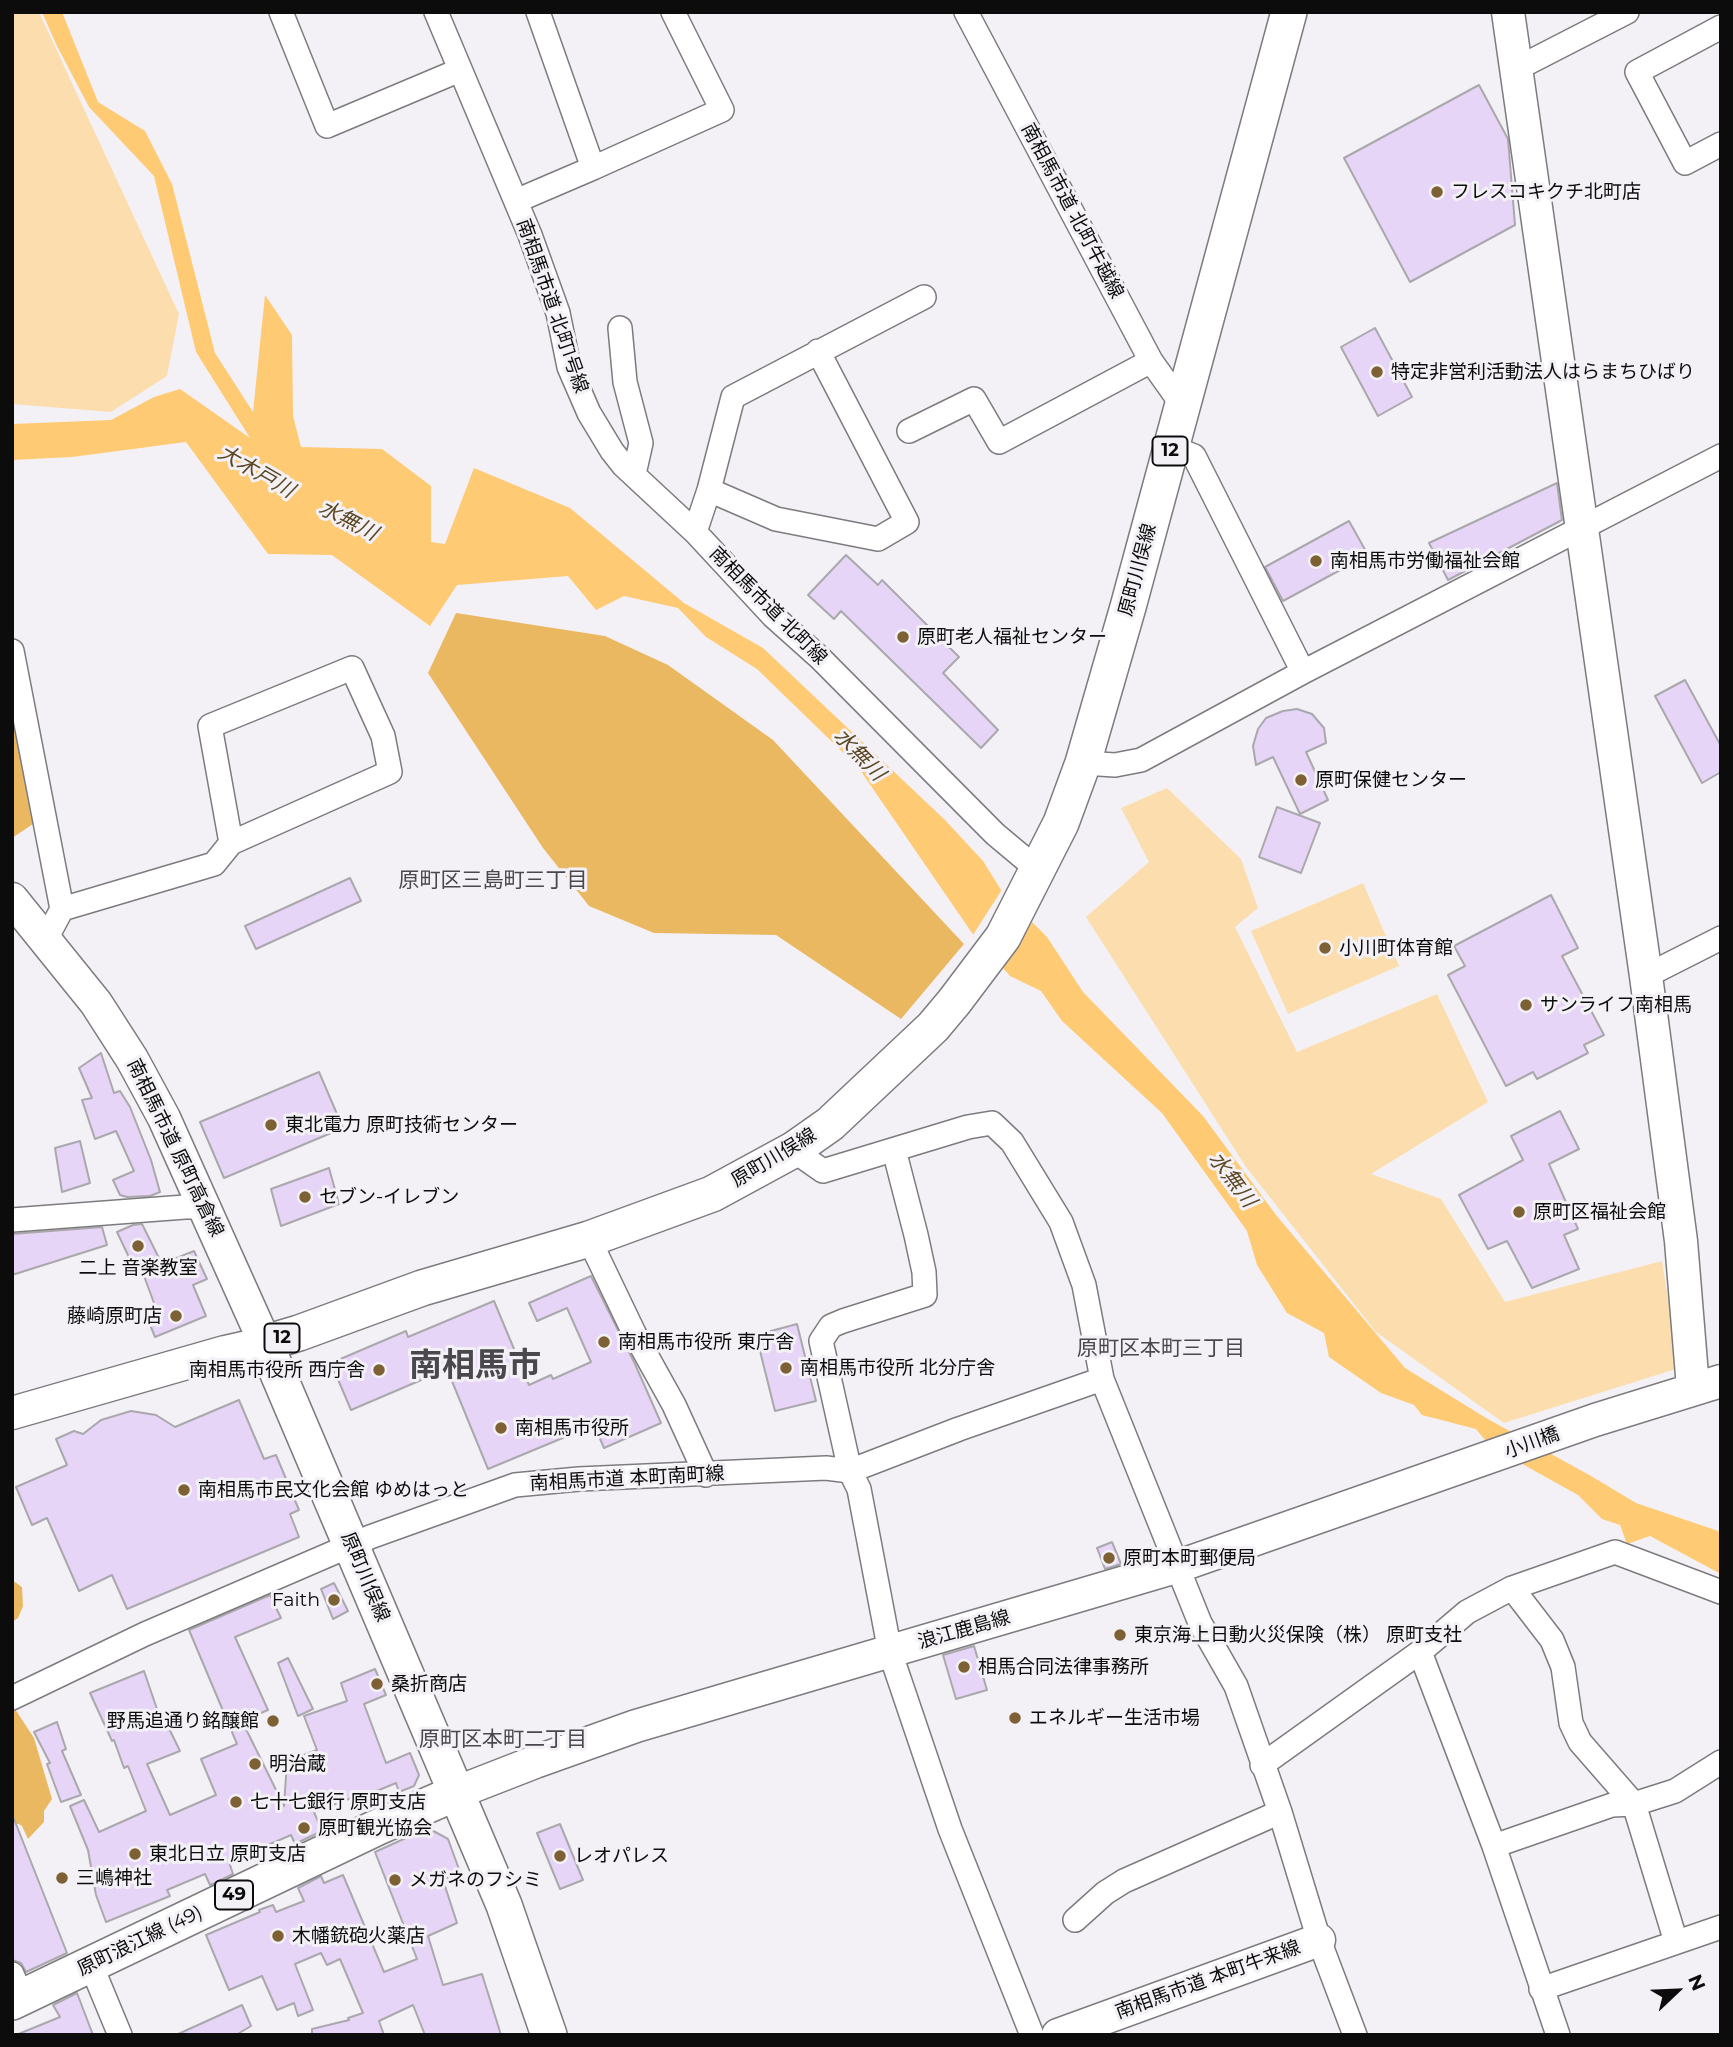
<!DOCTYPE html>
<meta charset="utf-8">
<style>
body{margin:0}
#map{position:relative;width:1733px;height:2047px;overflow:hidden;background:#f3f1f6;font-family:Montserrat,sans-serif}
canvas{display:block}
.frame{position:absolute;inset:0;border:14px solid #0c0c0d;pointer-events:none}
.north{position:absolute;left:1642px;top:1956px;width:70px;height:70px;-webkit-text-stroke:5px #f3f1f6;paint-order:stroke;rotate:67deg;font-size:19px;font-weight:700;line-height:28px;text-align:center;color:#0c0c0d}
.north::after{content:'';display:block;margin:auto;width:24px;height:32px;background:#0c0c0d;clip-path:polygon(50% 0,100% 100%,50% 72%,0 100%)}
</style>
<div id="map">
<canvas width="1733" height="2047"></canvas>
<div class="frame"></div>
<div class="north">N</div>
</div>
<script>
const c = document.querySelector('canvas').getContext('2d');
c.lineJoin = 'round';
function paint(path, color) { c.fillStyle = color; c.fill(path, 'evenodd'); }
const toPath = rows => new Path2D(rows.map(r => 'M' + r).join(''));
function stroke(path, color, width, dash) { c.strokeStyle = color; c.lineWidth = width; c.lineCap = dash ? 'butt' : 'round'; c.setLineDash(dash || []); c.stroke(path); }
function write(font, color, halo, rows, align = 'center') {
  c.font = font + ' Montserrat,"Noto Sans JP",sans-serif'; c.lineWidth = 6; c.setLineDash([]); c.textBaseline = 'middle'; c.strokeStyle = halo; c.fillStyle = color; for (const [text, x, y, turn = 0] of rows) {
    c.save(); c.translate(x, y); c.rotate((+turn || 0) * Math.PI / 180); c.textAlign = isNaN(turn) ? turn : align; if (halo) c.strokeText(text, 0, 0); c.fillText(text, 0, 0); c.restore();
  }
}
const green = toPath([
 [12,12,39,12,179,314,167,376,111,412,12,404],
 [1167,788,1241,859,1258,908,1235,927,1297,1052,1437,994,1488,1102,1371,1174,1441,1199,1505,1302,1662,1261,1679,1368,1504,1423,1376,1332,1246,1167,1086,917,1149,862,1121,808],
 [1363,883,1399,966,1288,1014,1251,931]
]);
const forest = toPath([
 [456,613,605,636,668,665,773,740,964,944,901,1019,776,935,654,933,589,906,543,848,428,673],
 [12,702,33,824,12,838],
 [12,1580,22,1587,23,1606,18,1618,12,1622],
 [15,1709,34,1738,52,1799,44,1811,44,1822,28,1839,22,1826,19,1824,12,1824,12,1710]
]);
const water = toPath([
 [42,12,62,12,98,102,145,131,172,184,215,353,253,412,265,295,292,335,293,416,301,447,382,449,431,486,431,542,445,544,474,468,570,508,684,603,763,648,945,820,983,861,1003,893,1047,937,1083,992,1203,1116,1276,1215,1405,1368,1486,1418,1591,1476,1636,1503,1721,1532,1721,1577,1719,1573,1650,1536,1627,1544,1620,1525,1602,1519,1578,1495,1490,1446,1476,1429,1422,1415,1414,1405,1381,1393,1329,1357,1324,1333,1287,1313,1257,1265,1247,1231,1162,1113,1062,1021,1041,991,1010,976,972,933,858,767,757,669,706,637,678,608,624,596,596,610,568,576,457,585,430,626,332,555,268,554,186,442,72,457,12,460,12,424,111,420,154,397,180,389,250,438,196,352,154,176,89,107,56,44]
]);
const pier = toPath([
 [1003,888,1034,919,1000,971,971,938]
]);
const building = toPath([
 [1479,85,1508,139,1515,225,1410,282,1344,158,1479,85],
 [1375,328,1412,397,1378,416,1341,347,1375,328],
 [1557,483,1562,520,1448,580,1429,543,1557,483],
 [1349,521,1368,555,1283,601,1265,567,1349,521],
 [846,555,878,585,882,580,959,657,943,673,998,730,981,748,841,611,834,619,808,595,846,555],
 [1685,680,1721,746,1721,772,1702,783,1655,696,1685,680],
 [1297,709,1312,714,1324,728,1326,743,1306,752,1328,800,1300,814,1273,757,1256,765,1253,746,1258,729,1266,718,1283,711,1297,709],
 [1277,807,1320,823,1301,873,1259,857,1277,807],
 [350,878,361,901,256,949,245,926,350,878],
 [1551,895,1578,948,1562,956,1604,1035,1584,1045,1588,1053,1537,1079,1533,1072,1506,1086,1448,975,1465,966,1454,946,1551,895],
 [101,1053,114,1093,120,1091,130,1107,151,1160,160,1192,150,1196,127,1197,120,1195,113,1180,134,1171,116,1131,95,1139,82,1100,92,1098,79,1068,101,1053],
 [319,1072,343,1128,224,1178,200,1122,319,1072],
 [1560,1111,1579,1149,1549,1164,1578,1229,1564,1235,1579,1269,1532,1288,1507,1241,1488,1249,1459,1195,1523,1160,1511,1136,1560,1111],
 [80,1141,90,1183,62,1192,55,1148,80,1141],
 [329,1168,339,1204,281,1226,271,1189,329,1168],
 [142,1224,162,1264,194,1251,207,1279,193,1285,206,1316,155,1337,146,1315,157,1311,141,1268,135,1270,117,1232,133,1225,142,1224],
 [102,1227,107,1245,12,1275,12,1234,102,1227],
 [591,1276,635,1364,661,1423,604,1448,594,1425,488,1469,447,1369,351,1410,331,1363,406,1331,408,1337,494,1301,529,1385,551,1375,553,1379,591,1362,567,1308,537,1321,529,1303,591,1276],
 [797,1324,816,1401,775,1411,756,1335,797,1324],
 [239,1400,264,1459,276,1455,299,1510,290,1514,299,1537,127,1609,112,1575,79,1591,47,1518,32,1525,16,1487,67,1465,56,1439,74,1431,83,1434,101,1420,131,1411,156,1415,175,1427,239,1400],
 [1112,1542,1121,1564,1105,1569,1097,1548,1112,1542],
 [334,1583,348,1611,333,1619,321,1589,334,1583],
 [270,1595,281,1618,235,1637,268,1710,242,1721,284,1806,287,1761,317,1750,304,1716,347,1701,341,1683,375,1669,386,1695,364,1704,386,1763,410,1753,419,1775,414,1786,399,1792,396,1783,355,1800,354,1797,314,1812,322,1831,295,1844,291,1835,229,1862,233,1874,215,1883,210,1885,205,1874,167,1890,170,1896,106,1922,96,1895,88,1850,70,1806,84,1800,99,1832,146,1811,128,1766,124,1768,114,1740,112,1741,90,1693,144,1671,159,1715,162,1714,180,1751,147,1764,170,1815,216,1795,201,1759,237,1744,189,1630,270,1595],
 [974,1646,987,1690,956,1699,943,1655,974,1646],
 [288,1658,313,1709,298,1716,278,1663,288,1658],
 [57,1722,66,1749,62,1751,81,1795,61,1802,47,1764,50,1763,34,1732,57,1722],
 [14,1819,67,1953,26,1972,21,1963,12,1960,12,1820,14,1819],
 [560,1824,583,1880,560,1889,537,1833,560,1824],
 [428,1828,448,1839,460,1872,443,1880,457,1923,428,1936,443,1985,482,1974,501,2035,425,2035,413,2005,379,2021,384,2035,312,2035,312,2029,349,2020,348,2018,363,2013,340,1959,327,1965,321,1953,295,1964,313,2010,298,2016,294,2003,277,2010,262,1976,229,1990,206,1935,260,1912,259,1910,273,1905,276,1912,304,1901,298,1888,321,1876,324,1883,343,1875,384,1972,417,1959,375,1852,428,1828],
 [77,1993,93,2035,16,2035,60,2017,53,2005,77,1993],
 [242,2005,251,2026,236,2035,176,2035,242,2005]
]);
const street = toPath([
 [281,12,327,126,460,70],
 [436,12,530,235,558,313,569,367,589,413,612,451,623,465,695,532],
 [966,12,1151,361,1183,406],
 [1721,27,1637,72,1685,163,1721,144],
 [1516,69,1627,12],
 [593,168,722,110,673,12],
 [516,201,593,168,538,12],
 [924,297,733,397,709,490,695,532,773,616,820,658,995,834,1038,870],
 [620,328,625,382,641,443,634,474],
 [909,431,974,399,999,442,1151,361],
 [1171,447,1194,456,1303,672],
 [709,490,776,519,878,539,907,522,818,351],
 [12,651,62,909,46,939],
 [1083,763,1115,765,1141,760,1303,672,1721,456],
 [62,909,214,864,231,843,210,726,352,668,383,736,390,772,231,843],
 [1646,976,1721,938],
 [793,1150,823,1171,968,1127,992,1123,1012,1142,1061,1222,1084,1285,1102,1379,1200,1623,1236,1686,1280,1812,1319,1940,1355,2035],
 [894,1150,916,1235,924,1272,925,1295,843,1321,831,1326,821,1341,850,1471,859,1489,890,1652,950,1829,1032,2035],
 [12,1220,185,1207,205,1207],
 [589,1239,634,1333,674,1405,706,1475],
 [1512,1588,1552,1640,1563,1667,1571,1723,1580,1742,1634,1804,1676,1942],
 [1420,1652,1494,1846,1558,2035],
 [12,1698,145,1634,370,1537,515,1485,579,1479,826,1468,850,1471,959,1429,1102,1379],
 [1262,1765,1420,1652,1467,1612,1512,1588,1615,1552,1721,1592],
 [1494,1846,1612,1805,1634,1804,1675,1791,1721,1762],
 [1075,1920,1105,1893,1124,1881,1280,1812],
 [91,1965,120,2035],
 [12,1974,22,1997],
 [1541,1989,1721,1927]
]);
const secondary = toPath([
 [1508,12,1646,976,1681,1241,1693,1388],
 [12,899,96,1003,132,1059,164,1118,265,1343,225,1352,12,1413],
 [458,1792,535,1762,636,1726,1176,1567,1595,1420,1721,1381],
 [1058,2035,1319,1940]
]);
const primary = toPath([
 [12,2002,378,1827,458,1792],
 [549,2035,504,1905,265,1343,299,1333,422,1288,589,1239,712,1194,793,1150,830,1124,933,1027,954,1002,1003,937,1061,823,1083,763,1128,607,1289,12]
]);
const markers = [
 [1437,192,7,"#7d6134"],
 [1377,372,7,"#7d6134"],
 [1316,561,7,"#7d6134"],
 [903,637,7,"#7d6134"],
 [1301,780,7,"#7d6134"],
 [1325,948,7,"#7d6134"],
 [1526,1005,7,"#7d6134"],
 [271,1125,7,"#7d6134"],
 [305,1197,7,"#7d6134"],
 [1519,1212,7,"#7d6134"],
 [138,1246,7,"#7d6134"],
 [176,1316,7,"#7d6134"],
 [604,1342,7,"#7d6134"],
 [786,1368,7,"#7d6134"],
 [379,1370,7,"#7d6134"],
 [501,1428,7,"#7d6134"],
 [184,1490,7,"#7d6134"],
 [1109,1558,7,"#7d6134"],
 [334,1600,7,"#7d6134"],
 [1120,1635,7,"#7d6134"],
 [964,1667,7,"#7d6134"],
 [377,1684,7,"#7d6134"],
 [1015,1718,7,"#7d6134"],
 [273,1721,7,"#7d6134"],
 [255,1764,7,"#7d6134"],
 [236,1802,7,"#7d6134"],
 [304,1828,7,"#7d6134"],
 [135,1854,7,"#7d6134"],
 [560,1856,7,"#7d6134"],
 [62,1878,7,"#7d6134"],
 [395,1880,7,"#7d6134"],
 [278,1936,7,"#7d6134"]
];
const shields = [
 [1170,451,35],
 [282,1338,35],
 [234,1895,38]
];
const shieldNames = [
 ["12",1170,451],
 ["12",282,1338],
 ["49",234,1895]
];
const poiNames = [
 ["フレスコキクチ北町店",1451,192],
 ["特定非営利活動法人はらまちひばり",1391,372],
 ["南相馬市労働福祉会館",1330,561],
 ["原町老人福祉センター",917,637],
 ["原町保健センター",1315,780],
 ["小川町体育館",1339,948],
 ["サンライフ南相馬",1540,1005],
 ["東北電力 原町技術センター",285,1125],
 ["セブン-イレブン",319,1197],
 ["原町区福祉会館",1533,1212],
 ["二上 音楽教室",138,1268,"center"],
 ["藤崎原町店",162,1316,"right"],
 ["南相馬市役所 東庁舎",618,1342],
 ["南相馬市役所 北分庁舎",800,1368],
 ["南相馬市役所 西庁舎",365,1370,"right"],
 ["南相馬市役所",515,1428],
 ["南相馬市民文化会館 ゆめはっと",198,1490],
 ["原町本町郵便局",1123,1558],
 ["Faith",320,1600,"right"],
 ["東京海上日動火災保険（株） 原町支社",1134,1635],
 ["相馬合同法律事務所",978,1667],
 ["桑折商店",391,1684],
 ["エネルギー生活市場",1029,1718],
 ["野馬追通り銘醸館",259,1721,"right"],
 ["明治蔵",269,1764],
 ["七十七銀行 原町支店",250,1802],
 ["原町観光協会",318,1828],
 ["東北日立 原町支店",149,1854],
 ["レオパレス",574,1856],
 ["三嶋神社",76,1878],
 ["メガネのフシミ",409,1880],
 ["木幡銃砲火薬店",292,1936]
];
const streetNames = [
 ["南相馬市道 北町牛越線",1072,211,62],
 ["南相馬市道 北町1号線",552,306,71],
 ["原町川俣線",1138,570,-75],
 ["南相馬市道 北町線",768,606,45],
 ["南相馬市道 原町高倉線",175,1148,64],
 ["原町川俣線",774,1158,-31],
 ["小川橋",1532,1443,-20],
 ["南相馬市道 本町南町線",627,1479,-3],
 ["原町川俣線",365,1577,67],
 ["浪江鹿島線",964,1630,-16],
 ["原町浪江線 (49)",140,1941,-26],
 ["南相馬市道 本町牛来線",1208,1980,-20]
];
const waterNames = [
 ["大木戸川",256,472,30],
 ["水無川",348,521,27],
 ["水無川",859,755,46],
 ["水無川",1232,1180,53]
];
const neighbourhoodNames = [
 ["原町区三島町三丁目",493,881],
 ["原町区本町三丁目",1161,1349],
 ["原町区本町二丁目",503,1740]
];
const townNames = [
 ["南相馬市",475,1366]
];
paint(green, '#fcdeae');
paint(forest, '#ebb862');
paint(water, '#feca74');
paint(pier, '#f3f1f6');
paint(building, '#e6d5f6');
stroke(building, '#aaa8ac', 2);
stroke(street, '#7d7b7e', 26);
stroke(secondary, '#7d7b7e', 35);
stroke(primary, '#7d7b7e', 38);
stroke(street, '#fff', 23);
stroke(secondary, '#fff', 32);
stroke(primary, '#fff', 35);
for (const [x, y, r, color] of markers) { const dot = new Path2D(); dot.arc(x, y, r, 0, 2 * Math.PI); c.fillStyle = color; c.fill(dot); stroke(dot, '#f3f1f6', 2.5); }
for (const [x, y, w] of shields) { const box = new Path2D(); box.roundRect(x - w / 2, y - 14.5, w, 29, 5); c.fillStyle = '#f3f1f6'; c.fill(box); stroke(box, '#0c0c0d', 2); }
write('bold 18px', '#0c0c0d', null, shieldNames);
write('19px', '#0c0c0d', '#f3f1f6', poiNames, 'left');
write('19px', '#0c0c0d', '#f3f1f6', streetNames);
write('italic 21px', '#5d4824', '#f3f1f6', waterNames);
write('21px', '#4a484c', '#f3f1f6', neighbourhoodNames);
write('bold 33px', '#4a484c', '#f3f1f6', townNames);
</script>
